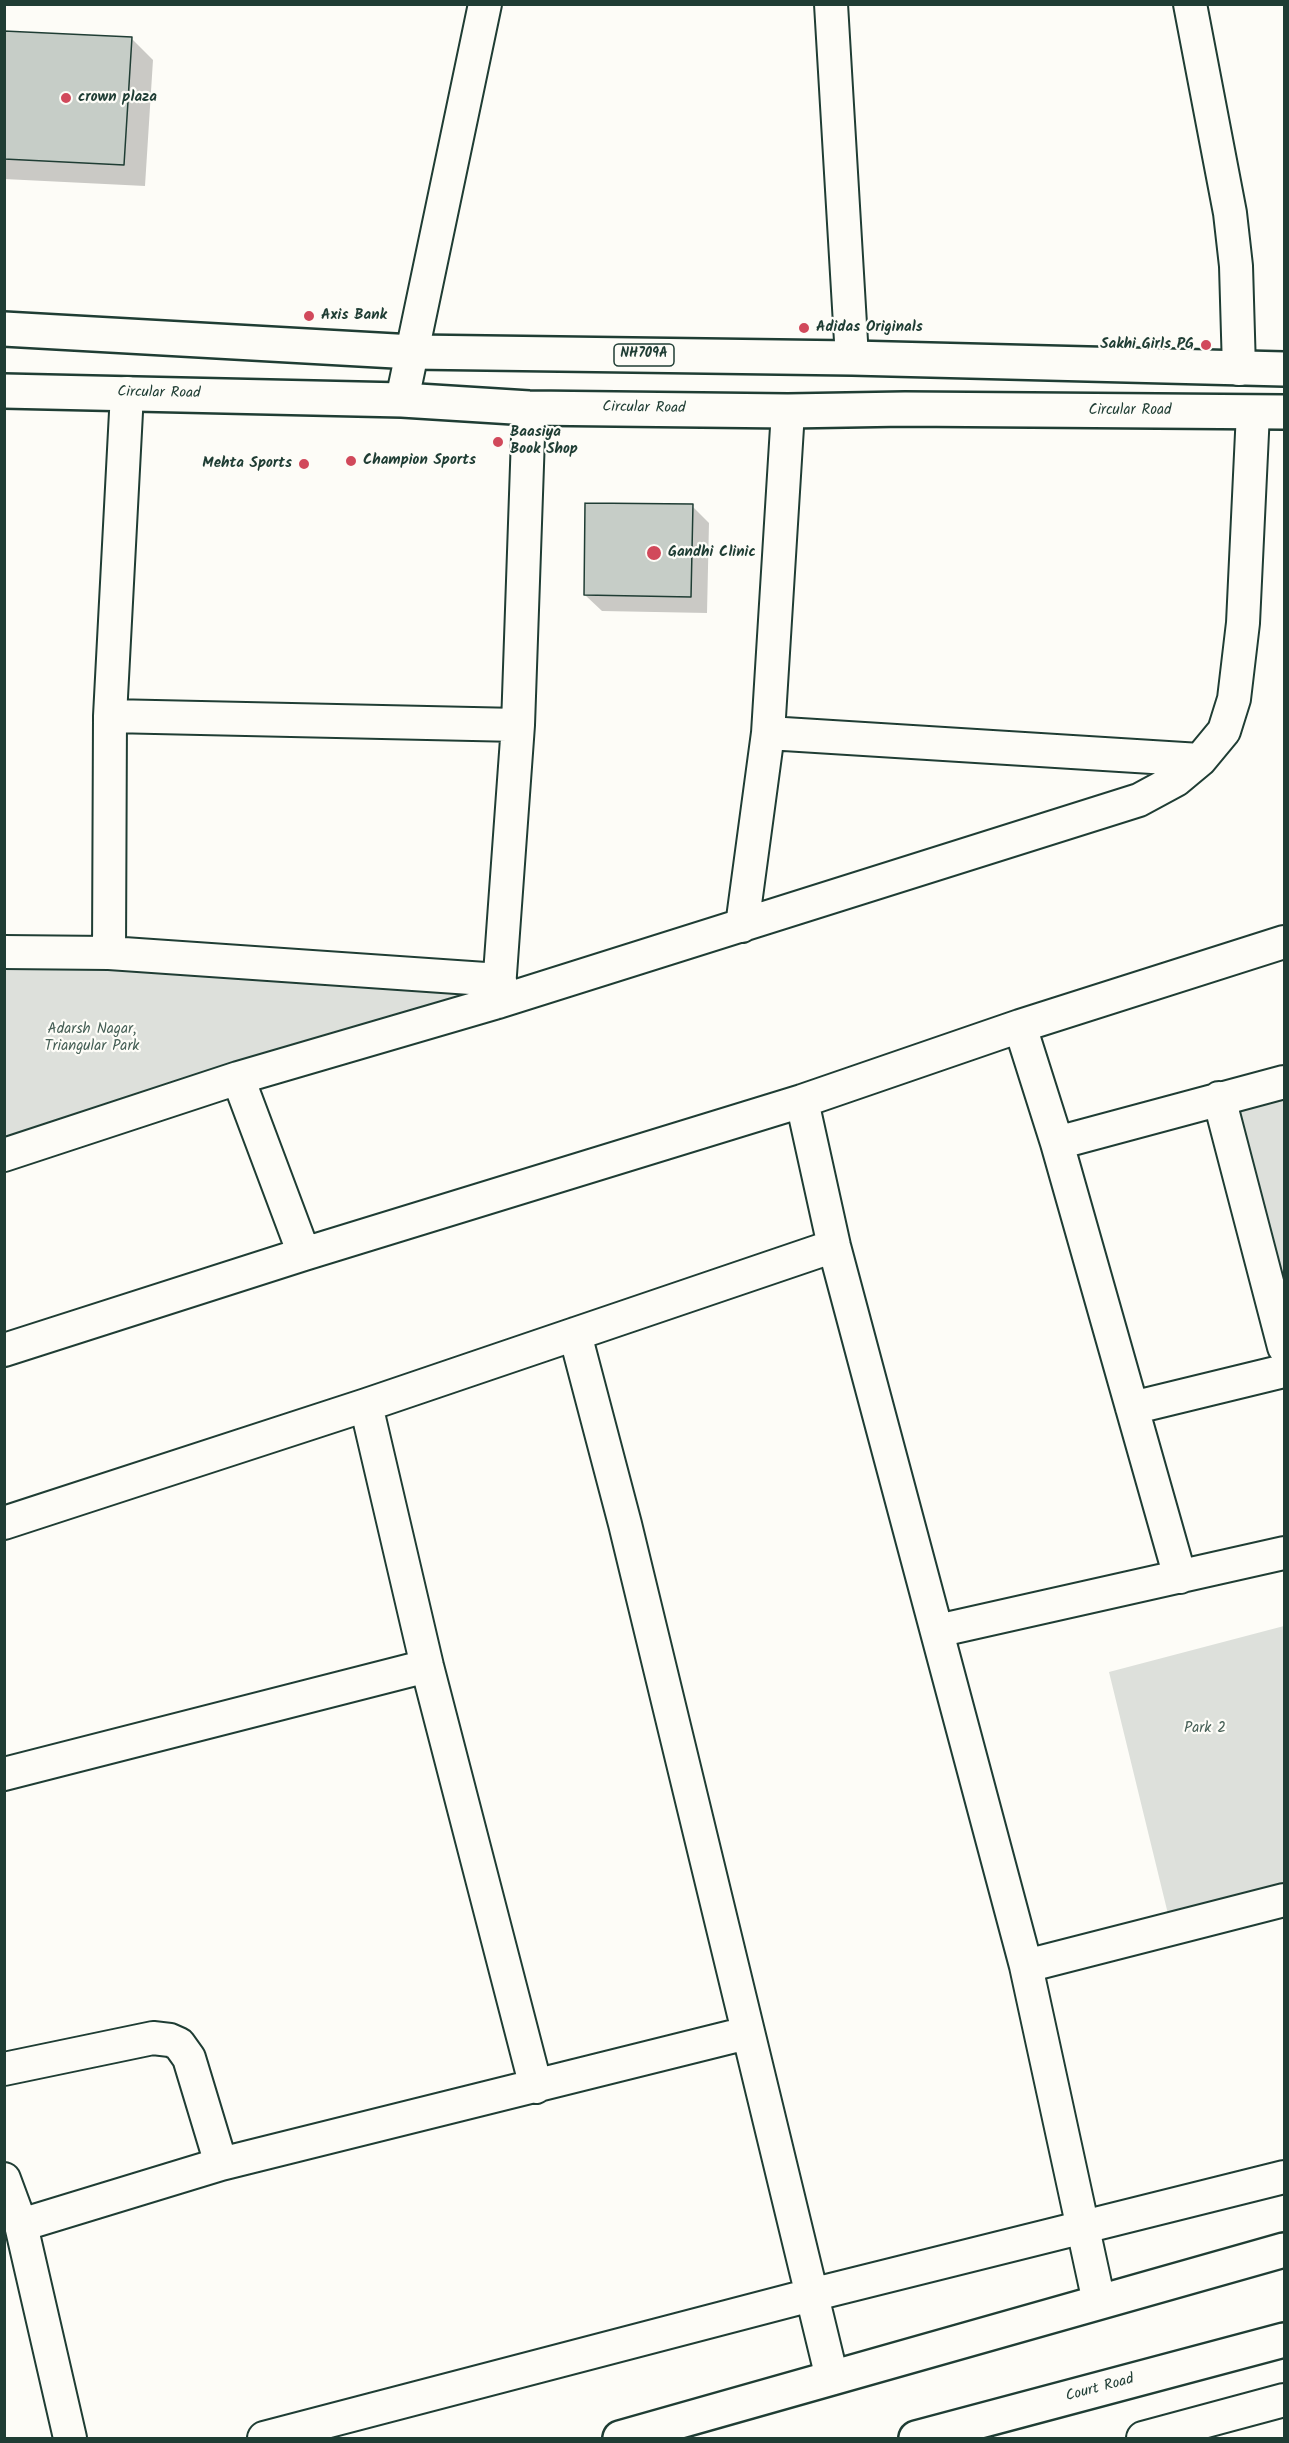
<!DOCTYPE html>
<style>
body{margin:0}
#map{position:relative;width:1289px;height:2443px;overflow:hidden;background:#fdfcf7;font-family:Kalam,sans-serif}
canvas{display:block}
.frame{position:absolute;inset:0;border:6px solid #1f3d34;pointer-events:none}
</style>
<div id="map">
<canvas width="1289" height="2443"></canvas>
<div class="frame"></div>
</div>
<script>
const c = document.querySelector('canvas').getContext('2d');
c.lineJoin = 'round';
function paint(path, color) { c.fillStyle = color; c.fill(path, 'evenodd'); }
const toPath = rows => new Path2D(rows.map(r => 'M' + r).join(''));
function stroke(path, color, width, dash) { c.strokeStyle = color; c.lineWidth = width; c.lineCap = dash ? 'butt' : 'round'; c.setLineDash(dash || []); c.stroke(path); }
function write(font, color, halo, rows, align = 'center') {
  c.font = font + ' Kalam,sans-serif'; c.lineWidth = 4.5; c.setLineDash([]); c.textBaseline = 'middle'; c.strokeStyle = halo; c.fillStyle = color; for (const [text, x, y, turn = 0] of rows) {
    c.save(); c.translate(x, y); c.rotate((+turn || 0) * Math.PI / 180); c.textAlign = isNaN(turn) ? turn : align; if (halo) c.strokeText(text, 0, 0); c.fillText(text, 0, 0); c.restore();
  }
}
const green = toPath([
 [5,949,500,980,498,1002,5,1156],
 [1284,1091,1284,1322,1228,1105],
 [1284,1626,1284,1883,1168,1914,1109,1672]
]);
const shadow = toPath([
 [4,33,131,38,153,60,145,186,4,179],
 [692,506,709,523,707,613,602,611,585,595]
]);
const building = toPath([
 [4,31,132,37,124,165,4,159,4,31],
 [585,503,693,504,691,597,584,595,585,503]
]);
const minor = toPath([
 [831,4,852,358],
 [1190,4,1230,213,1236,266,1239,369],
 [402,400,485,4],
 [110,716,518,725],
 [768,733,1200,760],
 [742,926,768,733,788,411],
 [4,952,109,953,500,980],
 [109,953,110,716,127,393],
 [498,1002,518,725,529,408],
 [1020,1026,1057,1143,1180,1577],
 [238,1078,304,1254],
 [1219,1098,1284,1347],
 [802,1101,834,1246,1026,1966,1099,2302],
 [1057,1143,1284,1082],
 [4,1155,238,1078,498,1002,1139,800,1176,780,1200,760,1224,731,1234,699,1243,623,1253,412],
 [575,1334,625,1524,832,2378],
 [4,1350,304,1254,802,1101,1020,1026,1284,942],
 [366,1405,427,1666,536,2087],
 [1132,1408,1284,1371],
 [4,1523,366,1405,834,1246],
 [937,1631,1284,1553],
 [4,1774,427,1666],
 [1026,1966,1284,1900],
 [4,2069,153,2038,170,2040,179,2044,189,2058,221,2164],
 [4,2179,21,2225,70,2438],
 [21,2225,221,2164,747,2033],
 [264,2438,811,2295,1284,2177],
 [1143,2438,1284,2400]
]);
const tertiary = toPath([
 [620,2438,1284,2250],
 [916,2438,1284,2340]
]);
const primary = toPath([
 [4,329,413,352,852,358,1284,369],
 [4,391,402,400,529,408,788,411,905,409,1284,412]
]);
const markers = [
 [66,98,6,"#d1495b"],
 [309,316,6,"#d1495b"],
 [804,328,6,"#d1495b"],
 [1206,345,6,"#d1495b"],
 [498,442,6,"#d1495b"],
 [351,461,6,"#d1495b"],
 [304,464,6,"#d1495b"],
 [654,553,8,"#d1495b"]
];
const shields = [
 [644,355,60]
];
const shieldNames = [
 ["NH709A",644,355]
];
const poiNames = [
 ["crown plaza",78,98],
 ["Axis Bank",321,316],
 ["Adidas Originals",816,328],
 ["Sakhi Girls PG",1194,345,"right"],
 ["Baasiya",510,433],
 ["Book Shop",510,450],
 ["Champion Sports",363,461],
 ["Mehta Sports",292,464,"right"],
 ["Gandhi Clinic",668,553]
];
const streetNames = [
 ["Circular Road",159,394,1],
 ["Circular Road",644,409,1],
 ["Circular Road",1130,411],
 ["Court Road",1100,2389,-15]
];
const parkNames = [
 ["Adarsh Nagar,",92,1030],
 ["Triangular Park",92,1047],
 ["Park 2",1205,1729]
];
paint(green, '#dde0db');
paint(shadow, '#0003');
paint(building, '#c6cdc7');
stroke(building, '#1f3d34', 1.5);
stroke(minor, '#1f3d34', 36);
stroke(tertiary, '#1f3d34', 38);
stroke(primary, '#1f3d34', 38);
stroke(minor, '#fdfcf7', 32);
stroke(tertiary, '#fdfcf7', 33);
stroke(primary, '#fdfcf7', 33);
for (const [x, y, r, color] of markers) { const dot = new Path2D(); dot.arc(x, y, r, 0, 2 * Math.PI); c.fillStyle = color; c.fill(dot); stroke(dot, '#fdfcf7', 2); }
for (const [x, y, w] of shields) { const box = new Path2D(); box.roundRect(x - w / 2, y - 11, w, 22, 4.5); c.fillStyle = '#fdfcf7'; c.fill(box); stroke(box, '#1f3d34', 1.5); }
write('bold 14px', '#1f3d34', null, shieldNames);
write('bold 15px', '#1f3d34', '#fdfcf7', poiNames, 'left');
write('15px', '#1f3d34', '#fdfcf7', streetNames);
write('15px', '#455e55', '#fdfcf7', parkNames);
</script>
